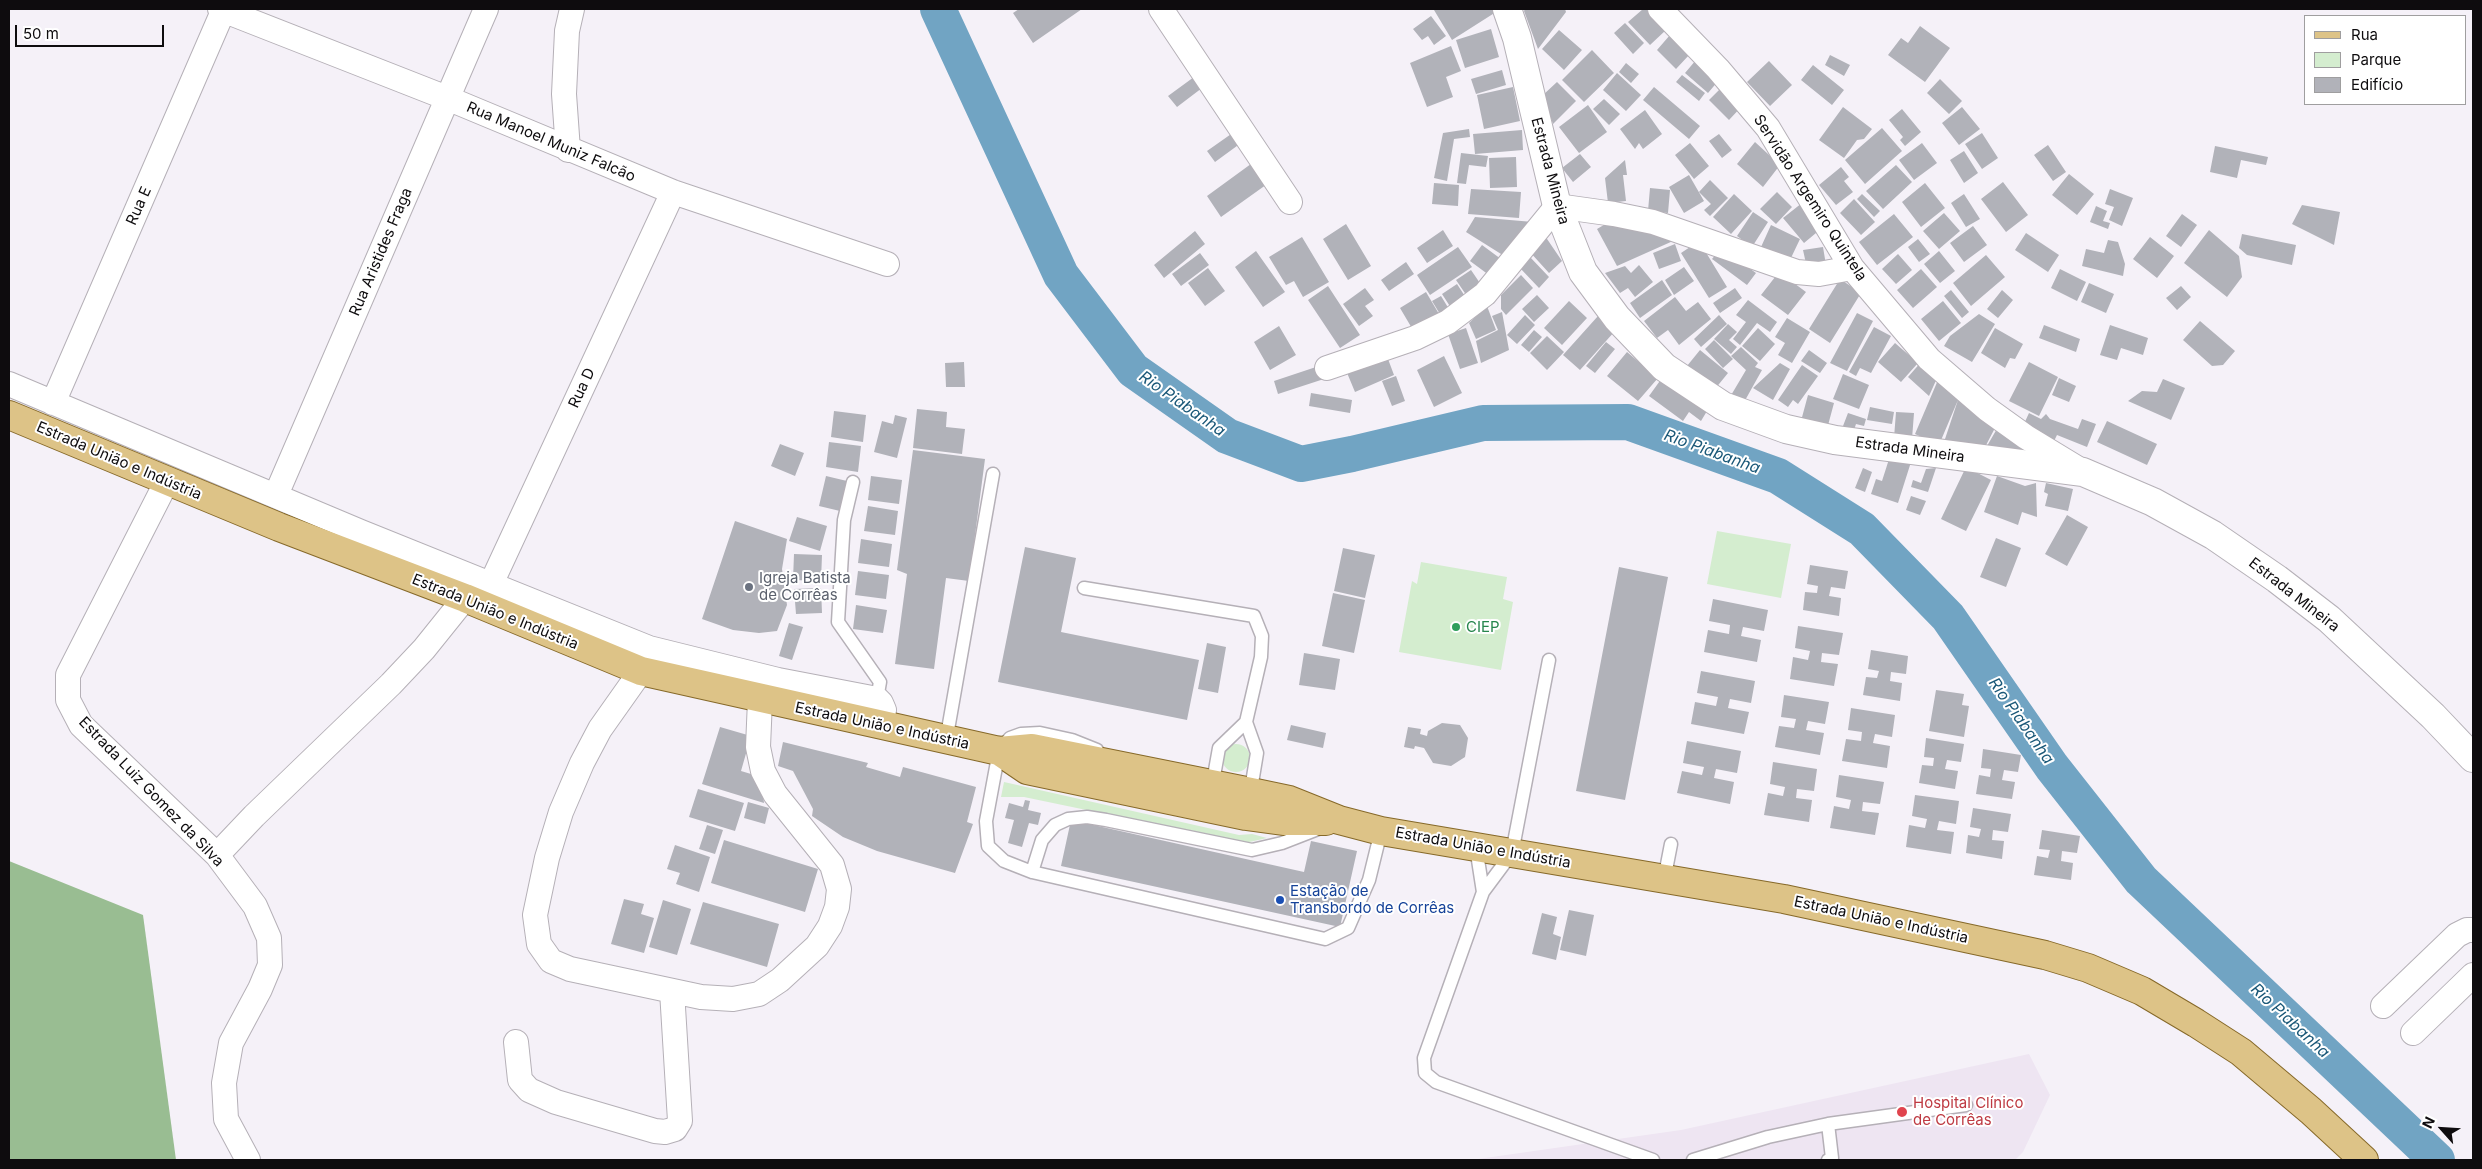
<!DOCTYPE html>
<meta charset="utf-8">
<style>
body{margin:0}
#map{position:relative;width:2482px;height:1169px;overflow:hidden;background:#f5f1f8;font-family:Inter,sans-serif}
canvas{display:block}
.frame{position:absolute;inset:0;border:10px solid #0e0c0e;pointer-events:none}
.legend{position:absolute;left:2304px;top:15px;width:162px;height:90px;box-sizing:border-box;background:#fff;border:1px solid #9f9e9f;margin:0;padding:6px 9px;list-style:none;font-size:15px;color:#0e0c0e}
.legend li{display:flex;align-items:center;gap:10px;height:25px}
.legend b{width:25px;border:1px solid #9f9e9f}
.north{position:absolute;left:2417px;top:1104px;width:50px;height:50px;-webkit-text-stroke:4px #fff;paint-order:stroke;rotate:296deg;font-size:14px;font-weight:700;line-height:20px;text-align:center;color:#0e0c0e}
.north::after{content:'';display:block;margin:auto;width:18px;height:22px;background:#0e0c0e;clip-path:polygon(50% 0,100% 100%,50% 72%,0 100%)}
.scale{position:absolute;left:15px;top:25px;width:149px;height:22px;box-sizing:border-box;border:2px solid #0e0c0e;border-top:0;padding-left:6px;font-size:15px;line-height:18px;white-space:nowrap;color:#0e0c0e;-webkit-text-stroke:4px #fff;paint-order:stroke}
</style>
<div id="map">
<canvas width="2482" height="1169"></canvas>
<div class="frame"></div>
<ul class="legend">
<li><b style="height:6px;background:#ddc387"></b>Rua</li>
<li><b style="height:14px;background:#d4edcf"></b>Parque</li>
<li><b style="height:14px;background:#b1b2b9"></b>Edifício</li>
</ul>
<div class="north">N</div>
<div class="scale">50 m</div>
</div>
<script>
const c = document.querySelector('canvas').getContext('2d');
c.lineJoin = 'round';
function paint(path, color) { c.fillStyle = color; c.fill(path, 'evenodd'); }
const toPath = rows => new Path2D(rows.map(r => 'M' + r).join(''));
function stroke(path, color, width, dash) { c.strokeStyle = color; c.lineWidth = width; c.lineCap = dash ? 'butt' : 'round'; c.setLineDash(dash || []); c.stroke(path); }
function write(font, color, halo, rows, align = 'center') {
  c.font = font + ' Inter,sans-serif'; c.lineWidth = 4; c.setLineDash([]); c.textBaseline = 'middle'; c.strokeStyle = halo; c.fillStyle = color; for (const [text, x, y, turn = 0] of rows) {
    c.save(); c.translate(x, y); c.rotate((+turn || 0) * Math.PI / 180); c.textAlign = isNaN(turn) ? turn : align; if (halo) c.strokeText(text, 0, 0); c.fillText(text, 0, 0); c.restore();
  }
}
const built = toPath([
 [2029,1054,2050,1095,2023,1152,2015,1160,1471,1160,1681,1130]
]);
const green = toPath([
 [1717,531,1791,544,1781,598,1707,584],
 [1421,562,1507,577,1503,599,1513,602,1501,670,1399,652,1412,581,1417,584],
 '1222 758a14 14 0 1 1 28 0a14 14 0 1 1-28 0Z',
 [1004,782,1239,835,1252,834,1267,838,1245,843,1024,797,1001,797]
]);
const forest = toPath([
 [9,861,143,915,176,1160,9,1160]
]);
const river = toPath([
 [938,9,1061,275,1133,370,1227,436,1301,464,1352,454,1483,423,1628,422,1778,476,1862,529,1948,617,2052,767,2141,880,2437,1160]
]);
const building = toPath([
 [1019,9,1082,9,1033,43,1013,13],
 [1436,9,1494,9,1496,12,1452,40,1434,10],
 [1525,9,1565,9,1566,12,1538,49,1524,11],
 [1643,9,1646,9,1666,30,1650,45,1628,22],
 [1431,16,1446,36,1434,45,1428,36,1422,40,1413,29],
 [1625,23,1644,43,1633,54,1614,33],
 [1920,26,1950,48,1925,82,1888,55,1901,38,1908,43],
 [1491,29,1499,57,1465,68,1456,40],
 [1559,30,1582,50,1564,70,1542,49],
 [1670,35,1690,54,1676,69,1657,50],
 [1451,46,1461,71,1446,77,1453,97,1427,107,1410,63],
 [1592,50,1614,73,1584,102,1562,80],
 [1830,55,1850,65,1844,76,1825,65],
 [1696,60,1719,80,1708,93,1685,73],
 [1769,61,1792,85,1770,106,1747,82],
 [1626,63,1639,74,1631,83,1619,72],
 [1813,65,1844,90,1832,105,1801,80],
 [1502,70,1506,85,1476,94,1471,79],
 [1617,73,1641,95,1626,111,1603,90],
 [1682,75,1705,93,1699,101,1676,82],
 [1194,77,1202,88,1177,107,1168,96],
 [1940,79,1962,101,1949,114,1927,93],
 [1557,82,1576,101,1553,124,1543,95],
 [1723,86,1743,105,1729,120,1709,100],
 [1513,87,1520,121,1484,129,1477,95],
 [1654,87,1700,126,1689,139,1643,100],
 [1604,99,1620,114,1609,125,1593,109],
 [1588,105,1607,132,1579,153,1559,127],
 [1843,107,1872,129,1864,139,1857,140,1844,158,1819,140],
 [1962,107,1980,129,1959,145,1942,123],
 [1902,109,1921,132,1905,146,1900,140,1903,137,1889,120],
 [1645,110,1662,134,1643,149,1639,143,1635,149,1620,129],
 [1882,128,1902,151,1865,184,1845,160],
 [1469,129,1470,137,1454,139,1447,181,1434,178,1443,133],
 [1522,130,1523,150,1475,154,1473,134],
 [1234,132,1241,143,1215,162,1207,151],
 [1982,133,1998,158,1982,169,1965,144],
 [1719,134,1732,150,1722,158,1709,141],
 [1755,142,1780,165,1763,187,1737,164],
 [1690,143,1709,166,1694,179,1675,155],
 [1922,143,1937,163,1914,180,1899,160],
 [2048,145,2066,172,2053,181,2034,155],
 [2215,146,2268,157,2266,165,2241,160,2237,178,2210,172],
 [1964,151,1978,173,1964,183,1950,160],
 [1461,153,1488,156,1486,167,1469,165,1466,184,1457,183],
 [1580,154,1591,167,1573,182,1562,168],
 [1516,157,1517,187,1490,188,1489,158],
 [1625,160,1627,175,1623,175,1626,201,1608,203,1605,178],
 [1255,161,1270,182,1221,217,1207,196],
 [1896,165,1912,182,1883,209,1866,191],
 [1841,167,1849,177,1844,181,1853,192,1836,205,1819,185],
 [2069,174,2094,194,2077,215,2052,195],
 [1689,175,1704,201,1684,213,1669,187],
 [1710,180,1728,198,1710,216,1704,210,1711,204,1699,192],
 [2003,182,2028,215,2006,232,1981,199],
 [1434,183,1459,185,1458,206,1432,204],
 [1925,183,1945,208,1921,227,1902,202],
 [1650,188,1670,190,1668,213,1648,211],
 [1471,189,1521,192,1519,218,1468,214],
 [2110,189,2133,198,2122,226,2109,220,2114,207,2105,204],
 [1777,192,1792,207,1776,224,1760,209],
 [1734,194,1752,211,1731,234,1713,217],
 [1862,194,1880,211,1874,217,1857,199],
 [1964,194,1980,219,1966,227,1951,203],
 [1854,199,1875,222,1861,235,1840,213],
 [1802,203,1822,228,1804,243,1783,218],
 [2302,205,2340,212,2334,245,2292,224],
 [2096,206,2107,211,2103,221,2110,223,2108,229,2090,222],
 [1753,212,1768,222,1752,247,1737,236],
 [1944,213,1960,231,1939,249,1923,231],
 [1894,214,1913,237,1877,265,1859,242],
 [2182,214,2197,225,2181,247,2166,236],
 [1475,217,1533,222,1509,259,1466,232],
 [1614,219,1673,241,1617,266,1597,229],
 [1346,224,1371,266,1348,280,1323,239],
 [1771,225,1800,239,1790,260,1761,247],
 [1973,226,1987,245,1964,262,1950,243],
 [1443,230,1453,246,1427,263,1417,248],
 [2209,230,2239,256,2242,277,2227,297,2184,263],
 [1195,231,1205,244,1164,278,1154,265],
 [1543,233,1562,261,1549,273,1529,251],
 [2026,233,2059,255,2048,272,2015,250],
 [2242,234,2296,245,2292,265,2247,255,2239,248],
 [1302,237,1329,282,1303,297,1294,281,1286,285,1269,257],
 [2150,237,2174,256,2157,278,2133,259],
 [1918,239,1930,254,1919,262,1908,247],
 [2108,240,2118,242,2125,264,2123,276,2082,266,2086,249,2104,253],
 [1699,241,1727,287,1709,298,1681,253],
 [1675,244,1681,261,1659,269,1653,253],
 [1482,245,1505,262,1493,278,1470,261],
 [1458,247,1472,267,1430,295,1417,275],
 [1823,247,1826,265,1807,268,1803,250],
 [1721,248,1756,273,1747,285,1712,259],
 [1256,251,1285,292,1263,307,1235,267],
 [1939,251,1955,271,1940,283,1924,264],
 [1200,253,1209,265,1181,286,1172,274],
 [1898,254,1912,270,1896,284,1882,269],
 [1986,255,2005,277,1971,306,1953,283],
 [1530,257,1549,277,1539,288,1520,268],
 [1406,262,1414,274,1389,291,1381,280],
 [1639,265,1653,282,1635,297,1628,288,1620,293,1605,273,1625,266,1631,273],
 [1684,267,1694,281,1674,295,1665,280],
 [1208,268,1225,291,1205,306,1188,283],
 [1921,269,1937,287,1913,308,1897,290],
 [2060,269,2086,282,2077,301,2051,288],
 [1471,270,1486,292,1471,302,1456,280],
 [1779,272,1806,292,1788,315,1761,295],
 [1521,275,1533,288,1506,315,1501,309,1501,295],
 [1840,279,1861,293,1830,343,1809,329],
 [1662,280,1672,295,1640,318,1630,303],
 [2089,283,2114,294,2106,313,2081,302],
 [1457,284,1470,304,1455,314,1442,294],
 [1328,286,1360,335,1340,348,1308,300],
 [2181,286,2191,297,2177,310,2166,298],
 [1365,288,1374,300,1365,306,1373,316,1359,326,1343,304],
 [1735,288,1742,298,1720,313,1713,303],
 [1951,290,1969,312,1962,318,1944,296],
 [2002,290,2013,300,1998,318,1987,309],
 [1426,292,1439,314,1413,330,1400,308],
 [1537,295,1549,308,1534,322,1522,309],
 [1441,296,1452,314,1443,319,1432,301],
 [1675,297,1686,311,1698,302,1711,319,1679,345,1668,330,1657,338,1644,321],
 [1748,300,1777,322,1770,332,1757,323,1740,345,1733,339,1746,322,1736,315],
 [1569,301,1587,318,1562,345,1544,328],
 [1943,301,1961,323,1939,341,1921,319],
 [1487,306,1496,330,1476,339,1469,323],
 [1502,312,1509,350,1481,363,1476,341,1498,330,1492,316],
 [1857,313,1873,321,1847,371,1830,363],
 [1979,314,1995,324,1972,362,1944,346,1950,336],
 [1525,315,1535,325,1517,344,1507,335],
 [1719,315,1727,324,1701,347,1694,339],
 [1598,316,1615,331,1580,370,1563,355],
 [1787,318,1810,332,1792,363,1778,355,1785,343,1775,337],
 [2200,321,2235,351,2223,365,2212,366,2183,340],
 [1728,324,1737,332,1729,340,1737,347,1731,354,1714,339],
 [2044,325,2080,339,2076,352,2039,338],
 [2110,325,2148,338,2143,355,2121,348,2117,360,2100,355],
 [1279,326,1296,355,1270,370,1254,342],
 [1874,327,1891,336,1871,373,1860,368,1856,376,1849,372],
 [1466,328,1478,363,1460,369,1448,334],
 [1758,328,1775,344,1760,361,1742,346],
 [1995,328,2023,344,2015,359,2010,358,2005,368,1981,353],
 [1534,330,1542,337,1529,352,1521,345],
 [1547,336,1564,352,1547,370,1530,353],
 [1714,340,1733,359,1723,368,1705,349],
 [1606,342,1615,349,1595,373,1586,366],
 [1895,343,1918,363,1901,382,1878,362],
 [1741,347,1758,363,1755,367,1762,370,1743,404,1730,397,1746,370,1731,356],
 [1700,350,1728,373,1715,389,1687,366],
 [1809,350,1827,363,1820,373,1801,361],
 [1385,351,1394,375,1355,392,1345,368],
 [1627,352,1658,378,1638,401,1607,376],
 [1444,356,1462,393,1434,407,1417,370],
 [1922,361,1938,376,1929,396,1908,377],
 [964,362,965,387,946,387,945,363],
 [2029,362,2058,377,2039,416,2009,401],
 [1780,363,1790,369,1773,400,1753,388],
 [1322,365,1327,378,1278,394,1274,381],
 [1802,365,1818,376,1798,404,1793,400,1788,407,1778,400],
 [1843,374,1869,385,1859,409,1833,399],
 [1396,376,1405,401,1392,406,1382,381],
 [1662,378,1707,411,1701,421,1689,412,1683,421,1649,396],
 [2059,378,2076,386,2069,402,2052,395],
 [2163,379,2185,388,2171,420,2128,401,2142,391,2157,392],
 [1938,380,1996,426,1983,451,1944,442,1958,400,1939,445,1915,434],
 [1311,393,1352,400,1350,413,1309,406],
 [1808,395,1834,403,1827,429,1801,421],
 [1870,407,1894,412,1892,424,1867,420],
 [917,409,947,412,946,427,965,429,962,454,913,448],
 [834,411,866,415,863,442,831,437],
 [1896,412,1914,413,1912,439,1894,438],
 [1848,413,1866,419,1864,426,1856,424,1854,430,1843,426],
 [2029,413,2041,419,2046,414,2050,419,2078,429,2082,419,2096,424,2087,447,2057,435,2054,441,2023,426],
 [895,415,907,418,897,458,874,452,882,421,893,424],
 [2107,421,2157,444,2147,465,2097,442],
 [1998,427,2031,446,2026,455,1987,446],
 [829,442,861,446,858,472,826,467],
 [780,444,804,453,795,476,771,466],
 [913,450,985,459,969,581,946,578,934,669,895,664,907,574,897,570],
 [1890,456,1911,462,1898,503,1871,494,1876,479,1882,481],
 [1966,467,1991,480,1966,531,1941,519],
 [1863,468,1872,472,1865,492,1855,488],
 [1936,468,1928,492,1911,487,1913,480,1921,483,1926,469],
 [826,476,847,481,840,511,819,506],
 [871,476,902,480,899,504,868,500],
 [1997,476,2025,486,2036,483,2037,517,2022,512,2018,525,1984,512],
 [2046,483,2073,489,2068,511,2045,506,2048,494,2044,492],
 [1911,496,1926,501,1920,515,1906,510],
 [868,506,898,511,895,535,864,531],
 [2067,515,2088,527,2067,566,2045,554],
 [797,517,827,526,820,551,789,541],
 [735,521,787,539,782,569,787,605,777,631,759,633,733,630,702,619],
 [1996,538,2021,548,2006,587,1980,577],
 [861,539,892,544,889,567,858,563],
 [1025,547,1076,558,1061,632,1199,660,1187,720,998,682],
 [1343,548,1375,555,1365,598,1334,591],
 [794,554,822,555,821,581,793,580],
 [1810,565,1848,571,1845,589,1831,587,1829,596,1841,598,1839,616,1803,610,1805,592,1817,593,1818,586,1807,584],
 [1619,567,1668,577,1625,800,1576,791],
 [858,571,889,575,886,599,855,595],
 [821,588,822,613,796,614,794,589],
 [1333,593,1365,600,1354,653,1322,646],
 [1713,599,1768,610,1764,631,1743,627,1741,636,1761,640,1757,662,1704,652,1708,630,1729,634,1730,625,1709,621],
 [856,605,887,610,883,633,853,629],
 [789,623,803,627,792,660,779,656],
 [1798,626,1843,633,1839,655,1822,653,1821,662,1838,664,1834,686,1790,679,1793,657,1808,660,1810,651,1795,648],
 [1207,643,1226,647,1218,693,1198,689],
 [1871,650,1908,656,1906,674,1891,672,1890,681,1902,683,1900,701,1863,695,1866,677,1877,678,1879,671,1868,669],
 [1304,653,1340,659,1335,690,1299,685],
 [1701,671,1755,681,1751,703,1730,699,1728,708,1749,712,1744,734,1691,724,1695,702,1716,706,1718,697,1697,693],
 [1936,690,1964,694,1962,705,1969,706,1964,737,1929,731],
 [1784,695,1829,702,1825,724,1808,721,1806,730,1824,733,1820,755,1775,747,1779,726,1794,728,1796,719,1781,717],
 [1851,708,1895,715,1892,737,1875,734,1873,743,1890,746,1887,768,1842,761,1846,739,1861,741,1862,732,1848,730],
 [1442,723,1460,725,1468,738,1465,757,1451,766,1433,763,1424,748,1415,746,1414,749,1404,747,1408,727,1421,729,1420,734,1427,736,1428,731],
 [1291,725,1326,733,1323,748,1287,740],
 [720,727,751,736,741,771,761,777,764,803,702,784],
 [1926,738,1964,744,1961,762,1947,760,1945,769,1958,771,1955,789,1919,783,1922,765,1933,766,1934,758,1924,757],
 [1687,741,1741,751,1737,773,1716,769,1714,778,1734,782,1730,804,1677,793,1682,771,1702,775,1704,767,1683,763],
 [783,742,868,763,866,767,900,777,903,767,976,787,967,822,973,824,955,873,877,851,843,837,812,816,813,809,793,771,778,766],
 [1983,749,2021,755,2018,772,2004,770,2002,780,2015,782,2012,799,1976,794,1979,775,1990,777,1991,769,1981,768],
 [1773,762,1817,769,1814,791,1797,789,1796,798,1812,800,1809,822,1764,815,1768,793,1783,796,1785,787,1770,784],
 [1839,775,1884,782,1880,804,1863,802,1862,811,1879,813,1875,835,1830,828,1834,806,1849,809,1851,800,1836,797],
 [698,789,744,803,735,831,689,817],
 [1915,795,1959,801,1956,824,1939,821,1937,830,1954,832,1951,854,1906,847,1909,825,1925,828,1927,819,1912,816],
 [1025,800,1030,801,1028,810,1041,813,1038,825,1029,823,1022,847,1008,843,1014,820,1005,818,1009,803,1023,807],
 [748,802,769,808,765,824,744,818],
 [1973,808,2011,814,2008,832,1993,830,1992,840,2004,841,2002,859,1966,853,1968,835,1979,837,1981,829,1970,827],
 [1071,820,1304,872,1311,841,1357,851,1340,927,1061,866],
 [707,825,723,830,715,854,699,849],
 [2042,830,2080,836,2077,853,2062,851,2061,861,2073,863,2071,880,2034,875,2037,856,2048,858,2050,850,2039,849],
 [724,840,818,869,805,912,711,883],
 [675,845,710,857,699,892,676,884,680,873,667,869],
 [624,899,644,904,641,914,654,918,644,953,611,944],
 [663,900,691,909,677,955,649,947],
 [703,902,779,924,767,967,690,944],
 [1569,910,1594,915,1586,956,1560,950],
 [1542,913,1557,917,1553,934,1561,937,1556,960,1532,954]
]);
const service = toPath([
 [853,482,844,520,838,622,880,682,877,699],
 [1084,588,1254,616,1262,636,1261,657,1246,722,1257,753,1250,795],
 [1549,660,1512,853,1483,892,1424,1058,1425,1073,1436,1082,1653,1160],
 [946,741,993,474],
 [1097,750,1072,740,1040,733,1021,734,1010,738,999,751,986,821,988,846,1004,861,1032,872,1325,939,1348,928,1369,880,1381,831],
 [1212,787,1219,748,1246,722],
 [1476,847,1483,892],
 [1032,872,1042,840,1055,825,1068,819,1087,817,1106,820,1252,850,1282,843,1318,829],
 [1664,880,1671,844],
 [1693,1160,1768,1137,1828,1124,1966,1105],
 [1828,1160,1832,1158,1828,1124]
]);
const minor = toPath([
 [220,9,447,98,673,192,887,264],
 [1161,9,1290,202],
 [1660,9,1718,69,1768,128,1852,268,1929,359,1987,409,2026,437,2082,471],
 [568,150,564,94,567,31,572,9],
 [1327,368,1415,338,1448,322,1485,294,1557,206,1614,214,1653,222,1797,272,1819,274,1852,268],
 [9,384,361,532,649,648,778,680,877,699,881,703,884,710,881,726],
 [53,403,224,9],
 [167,481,68,675,68,700,81,725,217,855,255,906,269,938,270,965,260,989,231,1043,224,1083,226,1119,248,1160],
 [276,495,486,9],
 [491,584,673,192],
 [641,671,600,729,582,763,561,812,547,858,535,915,539,944,551,961,570,969,701,997,733,999,759,994,780,980,817,946,830,926,837,907,839,889,832,865,775,794,763,771,758,747,760,700],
 [217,855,254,816,391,684,424,649,465,598],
 [2383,1006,2457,935,2467,930,2473,930],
 [2413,1033,2473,975],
 [516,1042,520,1080,529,1090,556,1102,655,1131,665,1132,675,1129,680,1121,672,991]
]);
const tertiary = toPath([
 [1507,9,1517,38,1557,206,1583,272,1617,318,1664,367,1723,406,1786,429,1835,440,2083,472,2153,502,2213,535,2277,579,2329,619,2433,716,2473,758]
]);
const primary = toPath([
 [9,415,279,527,465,598,641,671,999,751,1032,748,1251,792,1289,800,1339,820,1381,831,1784,899,2045,955,2088,968,2142,991,2196,1023,2241,1052,2311,1111,2364,1160],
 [999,751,1027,770,1246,816,1283,821,1326,821]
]);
const markers = [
 [749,587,5,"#6b7280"],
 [1456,627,5,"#2e9e5b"],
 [1280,900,5,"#1a4fb4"],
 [1902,1112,6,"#e0444e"]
];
const streetNames = [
 ["Rua Manoel Muniz Falcão",551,142,23],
 ["Estrada Mineira",1550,171,75],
 ["Servidão Argemiro Quintela",1810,198,57],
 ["Rua E",139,206,-66],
 ["Rua Aristides Fraga",381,252,-67],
 ["Rua D",582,388,-65],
 ["Estrada Mineira",1910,450,8],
 ["Estrada União e Indústria",119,461,23],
 ["Estrada Mineira",2294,595,38],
 ["Estrada União e Indústria",495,612,22],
 ["Estrada União e Indústria",882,726,12],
 ["Estrada Luiz Gomez da Silva",151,792,46],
 ["Estrada União e Indústria",1483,848,10],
 ["Estrada União e Indústria",1881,920,12]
];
const worshipNames = [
 ["Igreja Batista",759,578],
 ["de Corrêas",759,595]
];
const leisureNames = [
 ["CIEP",1466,627]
];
const transitNames = [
 ["Estação de",1290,891],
 ["Transbordo de Corrêas",1290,908]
];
const healthNames = [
 ["Hospital Clínico",1913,1103],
 ["de Corrêas",1913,1120]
];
const waterNames = [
 ["Rio Piabanha",1182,404,35],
 ["Rio Piabanha",1712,452,20],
 ["Rio Piabanha",2021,721,55],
 ["Rio Piabanha",2290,1021,43]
];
paint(built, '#eee5f2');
paint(green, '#d4edcf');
paint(forest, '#99bd92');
stroke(river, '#71a4c3', 36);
paint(building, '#b1b2b9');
stroke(service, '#b5b0b7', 15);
stroke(minor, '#b5b0b7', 26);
stroke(tertiary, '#b5b0b7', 30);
stroke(primary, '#866929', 30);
stroke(service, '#fff', 12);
stroke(minor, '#fff', 24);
stroke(tertiary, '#fff', 28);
stroke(primary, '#ddc387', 28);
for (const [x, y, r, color] of markers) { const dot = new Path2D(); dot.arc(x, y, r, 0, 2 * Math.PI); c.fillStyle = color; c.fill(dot); stroke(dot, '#fff', 2); }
write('15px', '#0e0c0e', '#fff', streetNames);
write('15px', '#5b616d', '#fff', worshipNames, 'left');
write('15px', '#27864d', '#fff', leisureNames, 'left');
write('15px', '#164399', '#fff', transitNames, 'left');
write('15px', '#be3a42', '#fff', healthNames, 'left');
write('italic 16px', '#1a5878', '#fff', waterNames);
</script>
